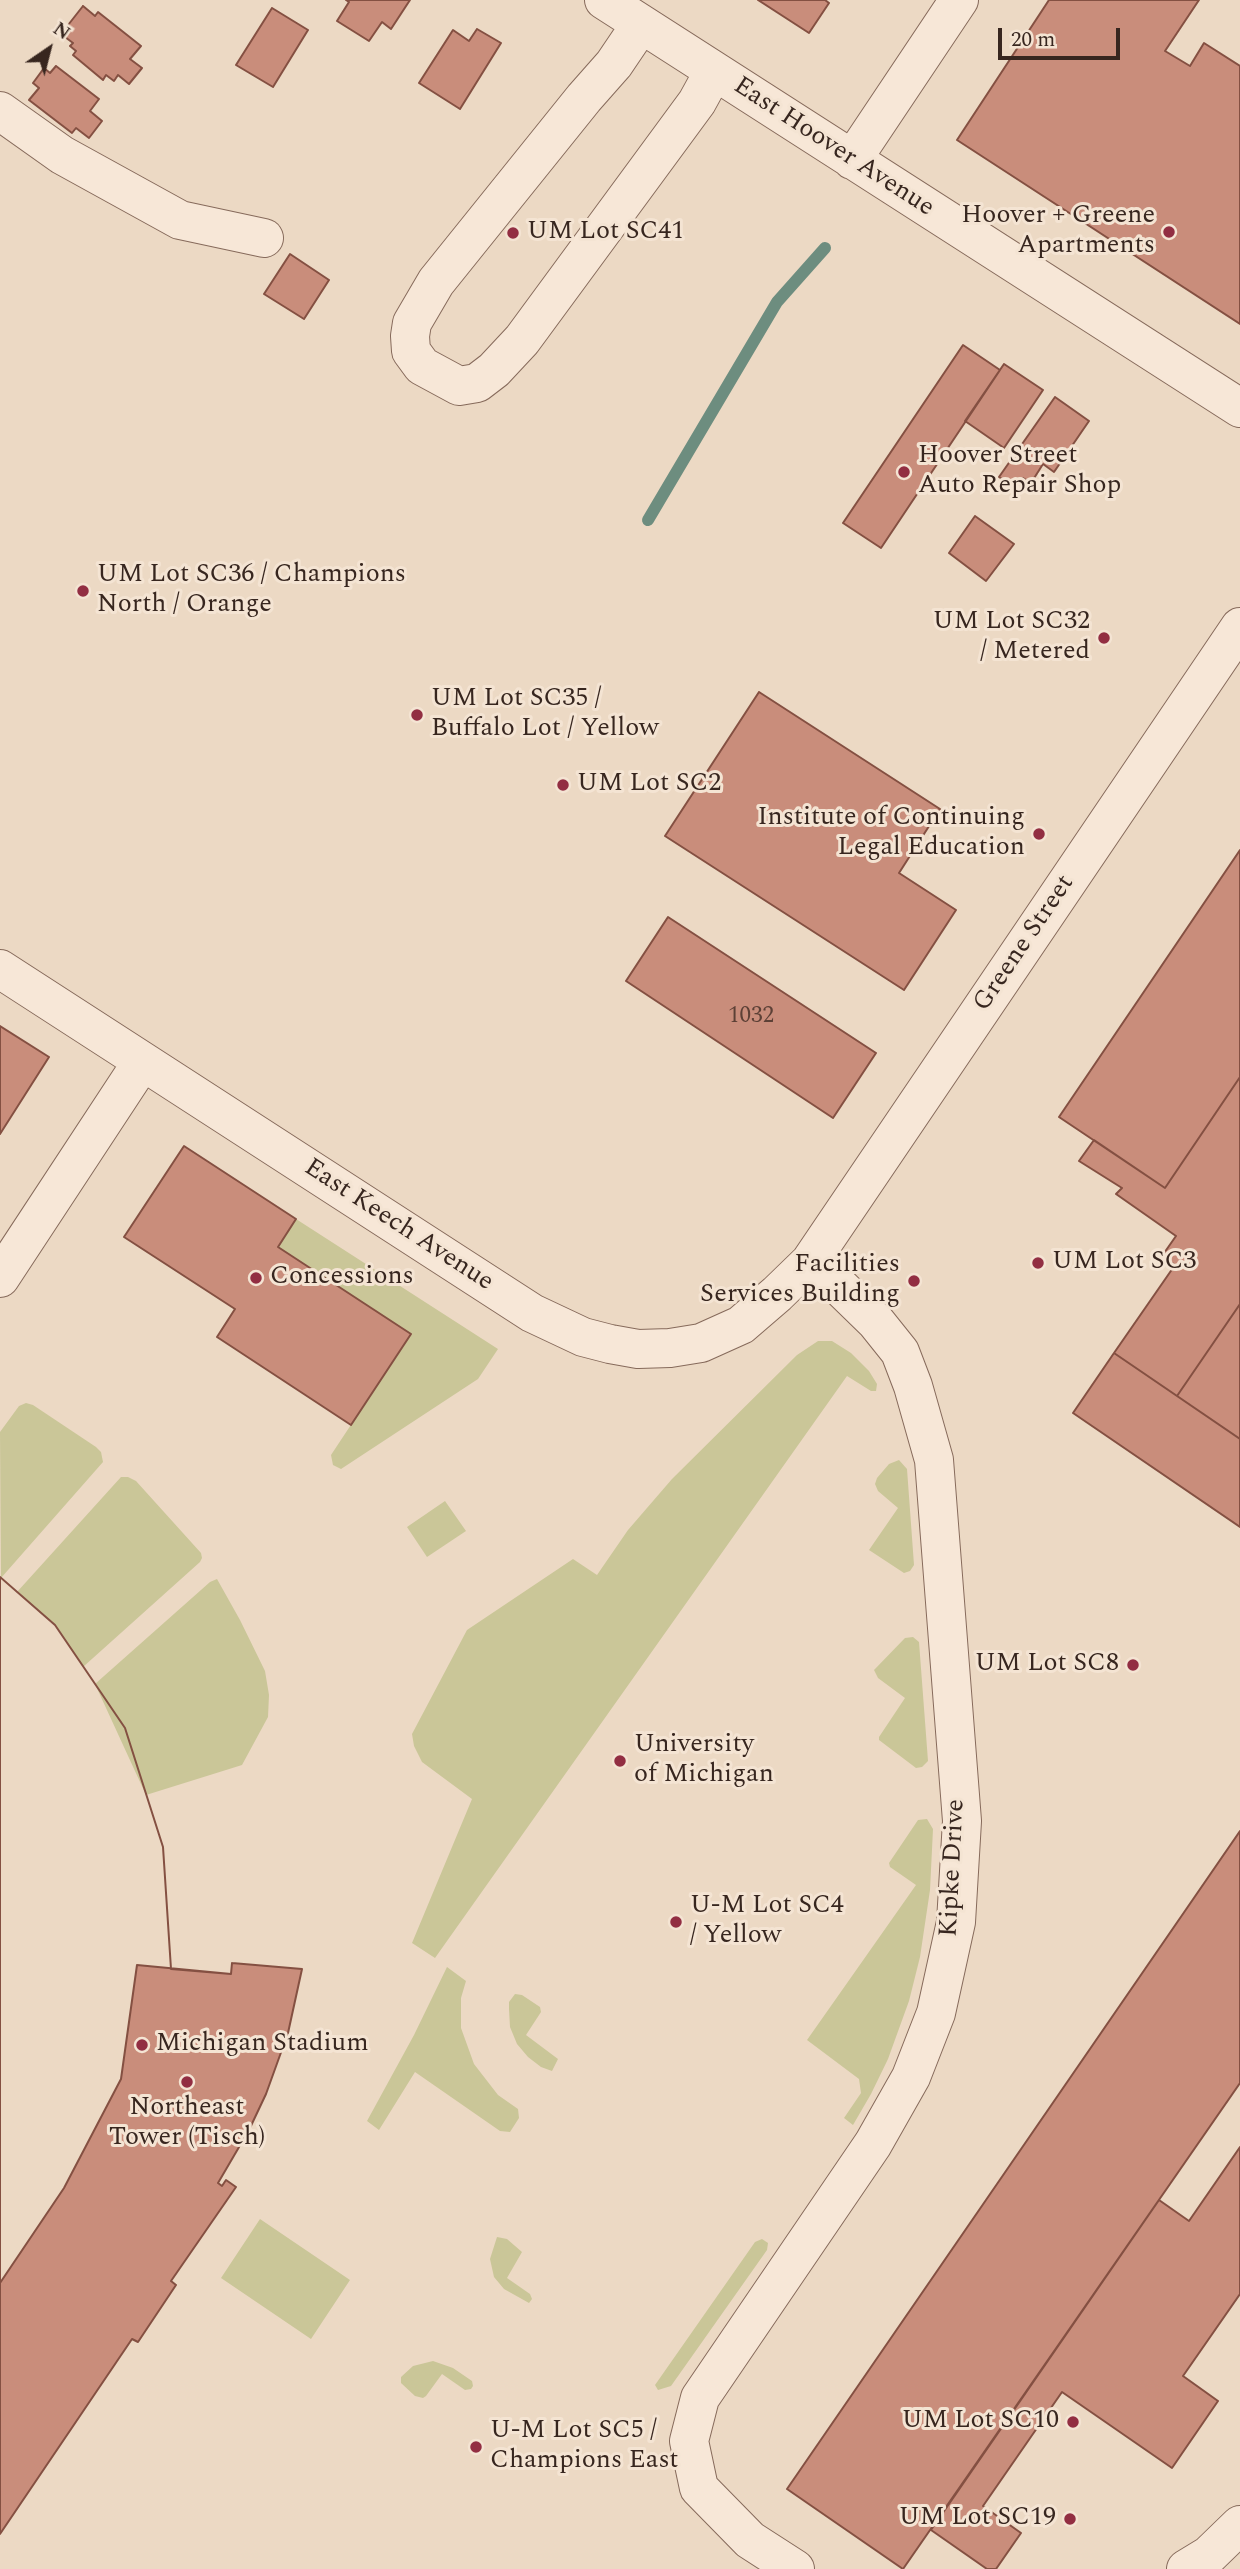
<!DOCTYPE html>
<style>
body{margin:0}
#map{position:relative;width:1240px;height:2569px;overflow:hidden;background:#ecd9c4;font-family:Spectral,serif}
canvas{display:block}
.north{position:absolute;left:14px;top:14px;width:70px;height:70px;-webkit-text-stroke:5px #f4e4d3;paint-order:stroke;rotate:35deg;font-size:19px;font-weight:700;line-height:28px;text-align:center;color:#37261f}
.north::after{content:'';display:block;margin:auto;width:24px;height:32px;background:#37261f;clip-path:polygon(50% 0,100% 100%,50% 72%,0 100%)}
.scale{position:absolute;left:998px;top:28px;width:122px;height:32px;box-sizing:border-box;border:4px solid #37261f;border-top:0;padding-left:9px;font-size:21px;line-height:24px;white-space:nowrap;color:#37261f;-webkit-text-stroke:5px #f4e4d3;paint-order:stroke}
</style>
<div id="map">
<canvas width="1240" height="2569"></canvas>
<div class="north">N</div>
<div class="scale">20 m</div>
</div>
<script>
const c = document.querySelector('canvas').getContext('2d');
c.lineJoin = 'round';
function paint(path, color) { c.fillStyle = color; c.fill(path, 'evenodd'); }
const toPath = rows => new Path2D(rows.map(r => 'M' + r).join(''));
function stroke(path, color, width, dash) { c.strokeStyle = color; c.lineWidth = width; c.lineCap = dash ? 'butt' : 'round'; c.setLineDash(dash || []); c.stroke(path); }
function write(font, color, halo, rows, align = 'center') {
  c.font = font + ' Spectral,serif'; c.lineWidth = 6; c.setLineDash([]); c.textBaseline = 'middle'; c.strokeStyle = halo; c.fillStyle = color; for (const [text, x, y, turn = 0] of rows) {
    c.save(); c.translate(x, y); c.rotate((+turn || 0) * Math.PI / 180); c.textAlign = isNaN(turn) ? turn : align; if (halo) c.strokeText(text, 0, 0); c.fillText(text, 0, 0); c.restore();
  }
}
const green = toPath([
 [296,1219,498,1349,478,1379,341,1469,333,1465,331,1455,411,1334,278,1247],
 [818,1341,832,1341,851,1353,869,1371,877,1384,876,1391,871,1391,847,1376,435,1958,412,1943,472,1799,422,1762,414,1746,412,1734,467,1630,573,1559,597,1575,628,1530,672,1479,797,1355],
 [26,1403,33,1405,96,1447,101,1452,103,1462,1,1578,0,1432,19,1406],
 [899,1460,907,1469,914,1565,910,1571,904,1573,869,1550,898,1508,878,1491,875,1484,877,1478,889,1464],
 [121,1477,128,1477,136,1481,201,1553,202,1558,200,1562,83,1667,55,1625,17,1592],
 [445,1501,466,1531,427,1557,407,1527],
 [217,1579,240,1620,265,1671,269,1695,268,1717,242,1765,146,1795,95,1684,210,1582],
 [913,1637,919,1642,928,1761,922,1767,916,1768,879,1740,879,1737,905,1698,878,1678,874,1670,905,1638],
 [927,1819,933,1829,930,1890,920,1957,909,2001,888,2059,871,2094,853,2125,844,2118,861,2093,859,2079,807,2040,916,1885,890,1867,889,1863,918,1820],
 [447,1967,466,1981,461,1998,461,2028,474,2064,498,2095,518,2109,519,2118,510,2132,500,2131,415,2072,379,2130,367,2121,414,2035],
 [515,1994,522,1995,540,2007,541,2012,526,2035,558,2059,552,2071,541,2067,528,2057,517,2044,510,2027,509,2009,509,2002],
 [260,2219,350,2280,311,2339,221,2278],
 [497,2237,507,2239,522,2252,507,2278,530,2294,532,2299,529,2303,504,2289,494,2277,490,2259],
 [762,2239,768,2243,767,2250,671,2386,658,2390,655,2385,755,2242],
 [433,2361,453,2368,472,2381,473,2386,471,2389,465,2390,442,2374,426,2396,423,2398,415,2396,401,2383,401,2377,413,2366]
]);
const stream = toPath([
 [648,520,777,302,825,248]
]);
const building = toPath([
 [346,0,410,0,391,29,382,22,369,41,337,21,349,2,346,0],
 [758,0,825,0,829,3,809,33,758,0],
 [1049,0,1199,0,1165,51,1190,66,1204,43,1240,66,1240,324,957,140,1049,0],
 [83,6,95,16,98,12,141,46,130,59,142,68,129,84,118,75,114,81,106,75,103,80,73,55,76,51,70,46,73,43,61,34,83,6],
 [272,8,308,30,273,87,236,65,272,8],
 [477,29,501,43,460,109,419,83,453,30,469,41,477,29],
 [56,66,99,99,90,111,102,121,89,138,76,128,72,133,29,100,39,88,33,83,44,68,50,73,56,66],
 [290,254,329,280,304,319,264,294,290,254],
 [963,345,1000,370,881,548,843,523,963,345],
 [1004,364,1043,390,1004,448,965,421,1004,364],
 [1055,397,1089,421,1054,472,1043,464,1031,483,1023,478,1016,488,999,477,1055,397],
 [975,516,1014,544,986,581,949,553,975,516],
 [759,692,940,809,899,873,956,910,904,990,665,836,759,692],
 [1240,850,1240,1077,1165,1188,1059,1117,1240,850],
 [668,917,876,1053,833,1118,626,981,668,917],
 [0,1026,49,1057,0,1134,0,1026],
 [1240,1077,1240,1304,1177,1396,1114,1353,1175,1265,1162,1256,1176,1236,1116,1194,1122,1188,1079,1161,1094,1140,1165,1188,1240,1077],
 [184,1146,296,1219,278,1247,411,1334,351,1425,217,1337,235,1309,124,1237,184,1146],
 [1240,1304,1240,1439,1177,1396,1240,1304],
 [1114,1353,1240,1439,1240,1527,1073,1413,1114,1353],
 [0,1577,55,1625,125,1728,163,1847,171,1969,231,1974,232,1963,302,1969,288,2033,266,2094,249,2130,218,2183,222,2186,226,2180,236,2187,171,2281,176,2285,138,2342,132,2339,0,2534,0,1577],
 [0,1577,55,1625,125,1728,163,1847,171,1969,231,1974,232,1963,302,1969,288,2033,266,2094,249,2130,218,2183,222,2186,226,2180,236,2187,171,2281,176,2285,138,2342,132,2339,0,2534,0,1577],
 [1240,1831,1240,2083,903,2569,787,2489,1240,1831],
 [232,1963,302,1969,288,2033,266,2094,249,2130,218,2183,222,2186,226,2180,236,2187,171,2281,176,2285,138,2342,132,2339,0,2534,0,2283,64,2188,121,2079,137,1965,231,1974,232,1963],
 [1240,2147,1240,2294,1183,2376,1218,2401,1172,2468,1062,2392,983,2506,1021,2533,996,2569,987,2569,931,2530,1159,2200,1189,2221,1240,2147]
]);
const minor = toPath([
 [604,0,1240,408],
 [641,24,614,64,584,98,436,282,412,323,410,336,411,351,422,366,459,386,477,383,494,370,522,340,697,102,714,71],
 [0,111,62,155,180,220,264,238],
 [852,160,959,0],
 [0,969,532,1313,583,1337,610,1344,638,1349,670,1348,701,1343,741,1325,777,1294,810,1262,1240,627],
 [0,1278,142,1062],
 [795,2569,750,2540,699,2488,689,2441,700,2398,873,2144,911,2077,936,2013,956,1922,962,1821,934,1460,913,1386,900,1352,876,1322,838,1285,810,1262],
 [1186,2569,1209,2555,1240,2525]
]);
const markers = [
 [1169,232,7,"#922e42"],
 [513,233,7,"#922e42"],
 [904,472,7,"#922e42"],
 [83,591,7,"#922e42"],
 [1104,638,7,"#922e42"],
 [417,715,7,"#922e42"],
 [563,785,7,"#922e42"],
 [1039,834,7,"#922e42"],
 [1038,1263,7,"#922e42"],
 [256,1278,7,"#922e42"],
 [914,1281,7,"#922e42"],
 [1133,1665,7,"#922e42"],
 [620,1761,7,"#922e42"],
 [676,1922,7,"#922e42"],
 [142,2045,7,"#922e42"],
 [187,2082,7,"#922e42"],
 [1073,2422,7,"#922e42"],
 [476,2447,7,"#922e42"],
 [1070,2519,7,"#922e42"]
];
const numberNames = [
 ["1032",751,1017]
];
const streetNames = [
 ["East Hoover Avenue",833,148,33],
 ["Greene Street",1025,944,-56],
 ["East Keech Avenue",398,1226,33],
 ["Kipke Drive",954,1868,-87]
];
const poiNames = [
 ["Hoover + Greene",1155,217,"right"],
 ["Apartments",1155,247,"right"],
 ["UM Lot SC41",527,233],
 ["Hoover Street",918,457],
 ["Auto Repair Shop",918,487],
 ["UM Lot SC36 / Champions",97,576],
 ["North / Orange",97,606],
 ["UM Lot SC32",1090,623,"right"],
 ["/ Metered",1090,653,"right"],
 ["UM Lot SC35 /",431,700],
 ["Buffalo Lot / Yellow",431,730],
 ["UM Lot SC2",577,785],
 ["Institute of Continuing",1025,819,"right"],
 ["Legal Education",1025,849,"right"],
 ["UM Lot SC3",1052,1263],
 ["Facilities",900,1266,"right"],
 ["Services Building",900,1296,"right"],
 ["Concessions",270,1278],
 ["UM Lot SC8",1119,1665,"right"],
 ["University",634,1746],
 ["of Michigan",634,1776],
 ["U-M Lot SC4",690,1907],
 ["/ Yellow",690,1937],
 ["Michigan Stadium",156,2045],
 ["Northeast",187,2109,"center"],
 ["Tower (Tisch)",187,2139,"center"],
 ["UM Lot SC10",1059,2422,"right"],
 ["U-M Lot SC5 /",490,2432],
 ["Champions East",490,2462],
 ["UM Lot SC19",1056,2519,"right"]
];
paint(green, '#cac698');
stroke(stream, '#6d8d7f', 12);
paint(building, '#c98d7b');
stroke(building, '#845042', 2);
stroke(minor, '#866a5b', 40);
stroke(minor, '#f7e7d7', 38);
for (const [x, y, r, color] of markers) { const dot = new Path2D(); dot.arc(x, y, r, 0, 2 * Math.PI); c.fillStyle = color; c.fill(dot); stroke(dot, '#f4e4d3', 2.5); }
write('23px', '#5c4036', null, numberNames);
write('26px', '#37261f', '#f4e4d3', streetNames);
write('26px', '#37261f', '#f4e4d3', poiNames, 'left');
</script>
